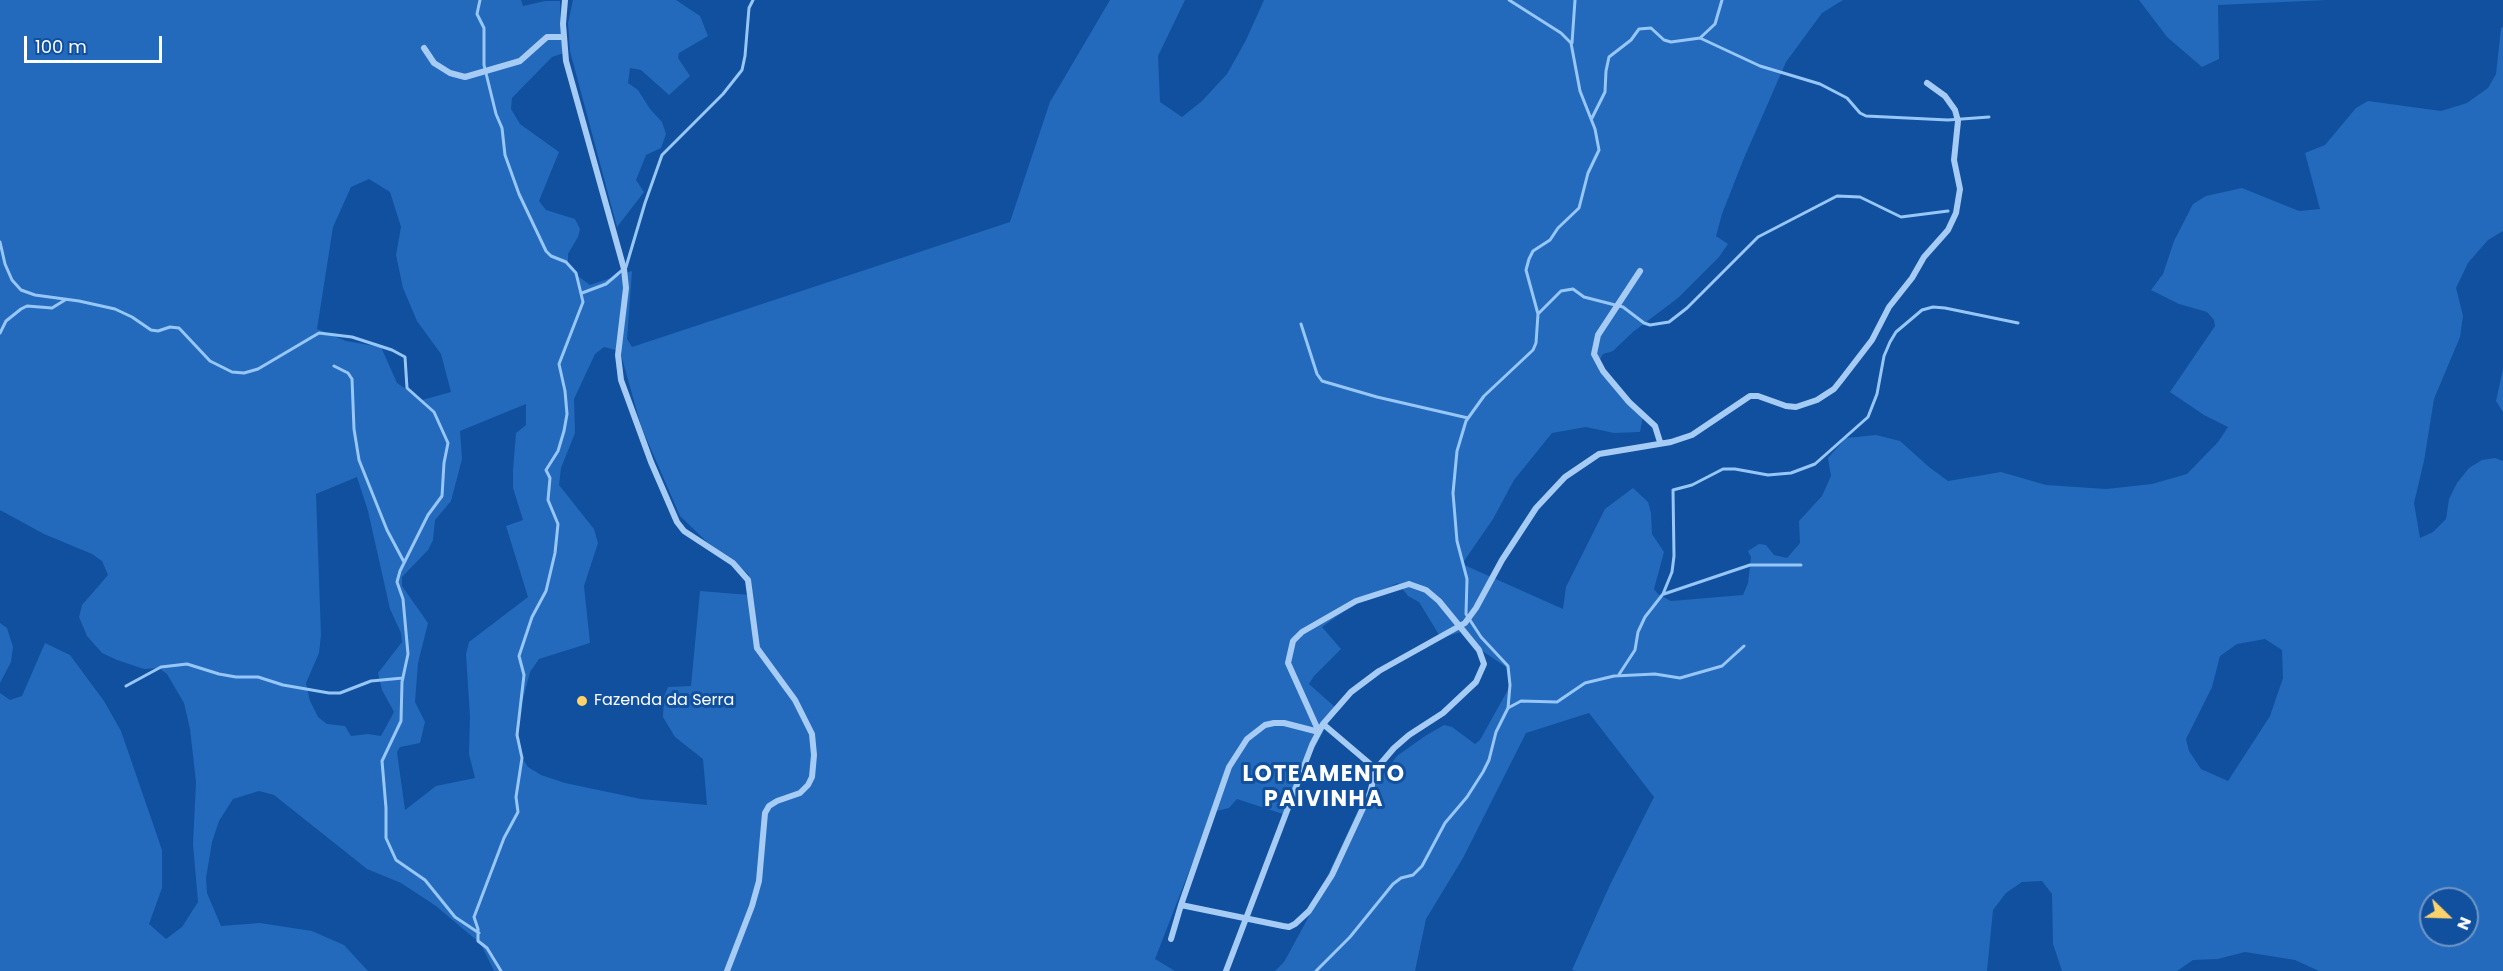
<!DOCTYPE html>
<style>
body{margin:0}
#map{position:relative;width:2503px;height:971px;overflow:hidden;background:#10509e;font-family:Poppins,sans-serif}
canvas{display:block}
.north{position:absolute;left:2419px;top:887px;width:60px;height:60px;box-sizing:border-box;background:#10509e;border:2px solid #7096c5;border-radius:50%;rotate:113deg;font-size:16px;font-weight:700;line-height:24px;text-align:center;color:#fff}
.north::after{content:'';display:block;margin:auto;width:21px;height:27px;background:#ffd26a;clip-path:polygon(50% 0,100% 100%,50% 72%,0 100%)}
.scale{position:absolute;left:24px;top:36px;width:138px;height:27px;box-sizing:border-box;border:3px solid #fff;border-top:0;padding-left:8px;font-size:18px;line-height:21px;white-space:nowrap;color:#fff;-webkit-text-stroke:4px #10509e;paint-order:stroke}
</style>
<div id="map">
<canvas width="2503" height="971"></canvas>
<div class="north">N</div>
<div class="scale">100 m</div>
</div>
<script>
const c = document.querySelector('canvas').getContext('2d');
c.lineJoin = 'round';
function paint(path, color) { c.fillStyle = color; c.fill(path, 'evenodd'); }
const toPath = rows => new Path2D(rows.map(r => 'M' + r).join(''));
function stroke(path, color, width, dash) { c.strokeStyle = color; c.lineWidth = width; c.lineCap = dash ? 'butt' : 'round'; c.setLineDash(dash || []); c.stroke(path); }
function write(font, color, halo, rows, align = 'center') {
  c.font = font + ' Poppins,sans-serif'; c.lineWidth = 6; c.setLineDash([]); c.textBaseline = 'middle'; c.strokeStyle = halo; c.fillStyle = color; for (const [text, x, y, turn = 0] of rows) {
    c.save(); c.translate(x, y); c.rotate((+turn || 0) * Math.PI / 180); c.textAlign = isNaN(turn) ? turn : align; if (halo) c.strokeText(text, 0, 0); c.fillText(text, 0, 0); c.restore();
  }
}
const green = toPath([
 [0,0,521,0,523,6,545,1,560,1,561,36,564,53,552,57,512,98,511,109,520,124,559,152,539,201,546,210,575,219,580,229,578,237,568,254,568,265,578,276,590,285,632,271,627,339,632,347,1010,222,1050,102,1110,0,1185,0,1158,56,1160,102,1182,117,1202,101,1227,74,1246,40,1264,0,1843,0,1822,13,1786,62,1744,158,1722,214,1716,236,1728,244,1719,257,1678,298,1633,332,1613,351,1603,354,1598,363,1599,371,1621,390,1643,416,1640,432,1614,433,1586,427,1552,433,1514,480,1493,519,1462,564,1563,609,1566,587,1605,509,1633,488,1648,502,1651,513,1652,534,1664,552,1654,589,1658,594,1671,601,1743,595,1748,583,1751,557,1748,551,1759,544,1766,545,1774,555,1787,558,1800,543,1799,521,1822,496,1831,476,1828,458,1846,438,1876,435,1900,441,1929,467,1948,481,2001,472,2046,485,2106,489,2152,484,2187,474,2218,442,2228,427,2204,415,2170,392,2215,326,2214,320,2207,312,2179,304,2151,290,2163,274,2174,241,2193,204,2206,196,2242,188,2299,211,2320,209,2305,153,2325,145,2356,108,2368,101,2441,111,2467,103,2488,88,2496,74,2501,28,2503,27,2503,231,2488,240,2468,263,2456,288,2463,316,2460,337,2434,399,2424,461,2414,503,2420,538,2433,532,2446,519,2449,499,2457,483,2469,468,2482,460,2495,458,2503,461,2503,971,2319,971,2295,960,2245,952,2218,959,2193,960,2177,971,2062,971,2053,944,2052,894,2042,881,2022,882,2006,893,1993,910,1987,971,1576,971,1572,970,1609,887,1654,797,1589,713,1526,733,1463,858,1426,919,1415,971,1275,971,1284,962,1307,920,1361,804,1397,756,1425,736,1444,725,1452,727,1475,744,1480,740,1510,686,1506,667,1478,648,1464,631,1441,638,1419,602,1408,596,1398,583,1361,599,1322,627,1341,649,1314,676,1309,684,1336,708,1305,765,1286,815,1237,799,1229,808,1212,812,1155,959,1175,971,494,971,481,944,436,906,401,883,367,869,274,795,259,791,233,799,219,821,212,842,206,878,207,893,221,926,260,923,312,931,344,945,368,971,0,971,0,693,10,700,22,696,45,643,70,655,104,701,121,731,162,850,162,888,149,924,166,939,182,927,198,902,193,844,196,782,190,729,184,703,167,674,159,668,144,669,117,660,102,653,87,636,79,617,82,605,108,575,102,561,92,554,44,534,0,510],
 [369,179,390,192,401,227,396,255,403,288,417,321,441,354,451,392,422,400,397,383,381,347,346,341,317,329,333,227,351,187],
 [604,347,620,351,641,426,680,516,708,543,736,563,749,575,750,595,700,591,691,686,668,687,664,697,663,717,675,737,703,759,707,805,641,799,565,783,541,775,528,767,522,758,517,722,530,672,539,659,590,643,584,586,598,543,594,529,559,485,561,468,575,433,574,399,595,354],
 [526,404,526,425,516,433,513,470,513,488,523,520,506,526,528,597,469,642,466,654,470,717,469,754,475,778,436,786,405,810,397,752,400,747,420,743,425,722,415,702,418,663,428,623,402,586,402,577,428,550,433,540,435,520,451,501,462,459,460,431],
 [357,477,368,511,390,609,401,633,402,642,378,673,382,690,394,712,381,736,368,734,351,736,345,726,327,724,318,717,310,701,306,683,319,653,321,635,316,494],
 [2265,639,2282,650,2283,678,2270,716,2228,781,2201,769,2189,751,2186,739,2212,687,2220,656,2237,644],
 [2431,899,2467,899,2467,935,2431,935],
 [573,0,676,0,700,16,708,36,679,53,678,58,690,76,669,95,641,70,630,68,628,83,638,90,650,109,662,122,666,134,661,148,646,155,636,180,644,192,617,227,570,51,568,23],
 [2139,0,2327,0,2218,5,2219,59,2202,67,2167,37],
 [2503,369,2503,412,2496,401],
 [0,623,7,628,13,647,11,662,0,683]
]);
const stream = toPath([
 [480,0,477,14,484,28,484,65,496,114,502,128,505,155,519,194,546,251,551,256,566,262,576,273,583,302,559,364,565,391,567,414,564,431,558,451,546,470,550,478,548,500,558,524,555,553,546,591,532,617,519,656,524,675,517,735,522,758,516,797,518,812,504,838,474,917,478,929,478,941,487,948,501,971],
 [1700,38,1760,66,1820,84,1847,98,1860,113,1866,116,1948,120,1989,117],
 [1572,43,1575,0],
 [1592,118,1605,92,1606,71,1609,57,1631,40,1639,29,1651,28,1664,40,1671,42,1700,38,1715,24,1722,0],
 [0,242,5,264,12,280,21,290,35,295,79,301,115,309,132,317,151,330,158,331,170,327,179,328,210,361,232,372,244,373,258,369,319,333,352,337,392,350,405,357,407,388,434,412,448,443,444,463,442,496,428,515,400,571,397,582,403,599,408,654,402,682,401,721,382,761,386,808,386,838,396,860,425,880,455,917,479,933],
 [582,293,606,284,626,267,645,203,662,155,723,94,742,70,745,56,749,8,753,0],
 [1538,314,1561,291,1573,289,1584,297,1623,307,1644,323,1650,325,1669,322,1687,308,1758,237,1837,196,1860,197,1901,217,1948,211],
 [1301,324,1317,374,1322,381,1377,397,1468,418],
 [0,333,6,321,21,309,27,306,52,308,65,300],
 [334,366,348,373,352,379,354,429,359,460,387,530,404,562],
 [1664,594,1750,565,1801,565],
 [1618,676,1635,650,1638,632,1645,617,1663,594,1672,572,1674,556,1673,490,1692,485,1723,469,1735,469,1768,475,1791,473,1815,464,1868,417,1877,394,1884,356,1890,342,1896,332,1922,310,1933,307,1945,308,2018,323],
 [126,686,161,667,187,664,219,674,236,677,258,677,283,685,329,693,340,693,371,681,403,678],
 [1508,708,1521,701,1557,702,1585,683,1614,676,1655,674,1680,678,1722,666,1744,646],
 [1316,971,1350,937,1393,884,1401,878,1413,875,1422,866,1445,823,1467,797,1483,772,1489,760,1496,732,1508,708,1510,685,1508,666,1481,637,1466,614,1467,579,1457,541,1453,493,1457,451,1466,421,1484,396,1533,350,1536,343,1538,314,1526,270,1529,259,1533,251,1550,240,1558,228,1579,208,1588,173,1599,150,1595,129,1580,91,1571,43,1561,33,1509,0]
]);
const minor = toPath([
 [565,0,563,24,566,61,624,269,626,288,618,355,621,380,651,462,677,522,684,531,733,563,748,580,757,648,795,700,812,734,814,755,812,777,808,785,800,793,777,801,769,806,765,813,759,881,752,906,727,971],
 [424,48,434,63,450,73,465,77,520,61,547,37,564,37],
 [1640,271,1598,335,1594,354,1603,371,1629,402,1655,426,1660,442],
 [1409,584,1426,590,1439,601,1479,650,1484,664,1476,682,1443,713,1409,735,1394,748,1376,769,1370,793,1332,875,1309,911,1295,924,1289,927,1283,926,1181,905,1229,767,1247,739,1265,725,1274,723,1284,723,1319,732,1288,663,1293,641,1302,632,1356,601,1409,584],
 [1323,724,1376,769],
 [1171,939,1181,905],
 [1226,971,1312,745,1323,724,1351,692,1379,671,1465,623,1476,608,1502,560,1536,508,1565,477,1599,454,1671,442,1692,435,1750,396,1758,396,1786,406,1796,407,1817,400,1834,389,1842,379,1872,340,1889,307,1912,278,1924,257,1948,230,1956,213,1960,189,1954,160,1958,121,1955,110,1945,96,1927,83]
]);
const markers = [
 [582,701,6,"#ffd26a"]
];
const poiNames = [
 ["Fazenda da Serra",594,701]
];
const districtNames = [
 ["LOTEAMENTO",1324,775],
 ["PAIVINHA",1324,800]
];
paint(green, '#236abc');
stroke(stream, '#97c6f8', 3);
stroke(minor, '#a6cbf5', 6);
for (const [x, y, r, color] of markers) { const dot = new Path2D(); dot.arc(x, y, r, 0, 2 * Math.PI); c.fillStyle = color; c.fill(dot); stroke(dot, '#10509e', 2); }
write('16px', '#fff', '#10509e', poiNames, 'left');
c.letterSpacing = '1.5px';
write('bold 22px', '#fff', '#10509e', districtNames);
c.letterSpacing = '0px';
</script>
